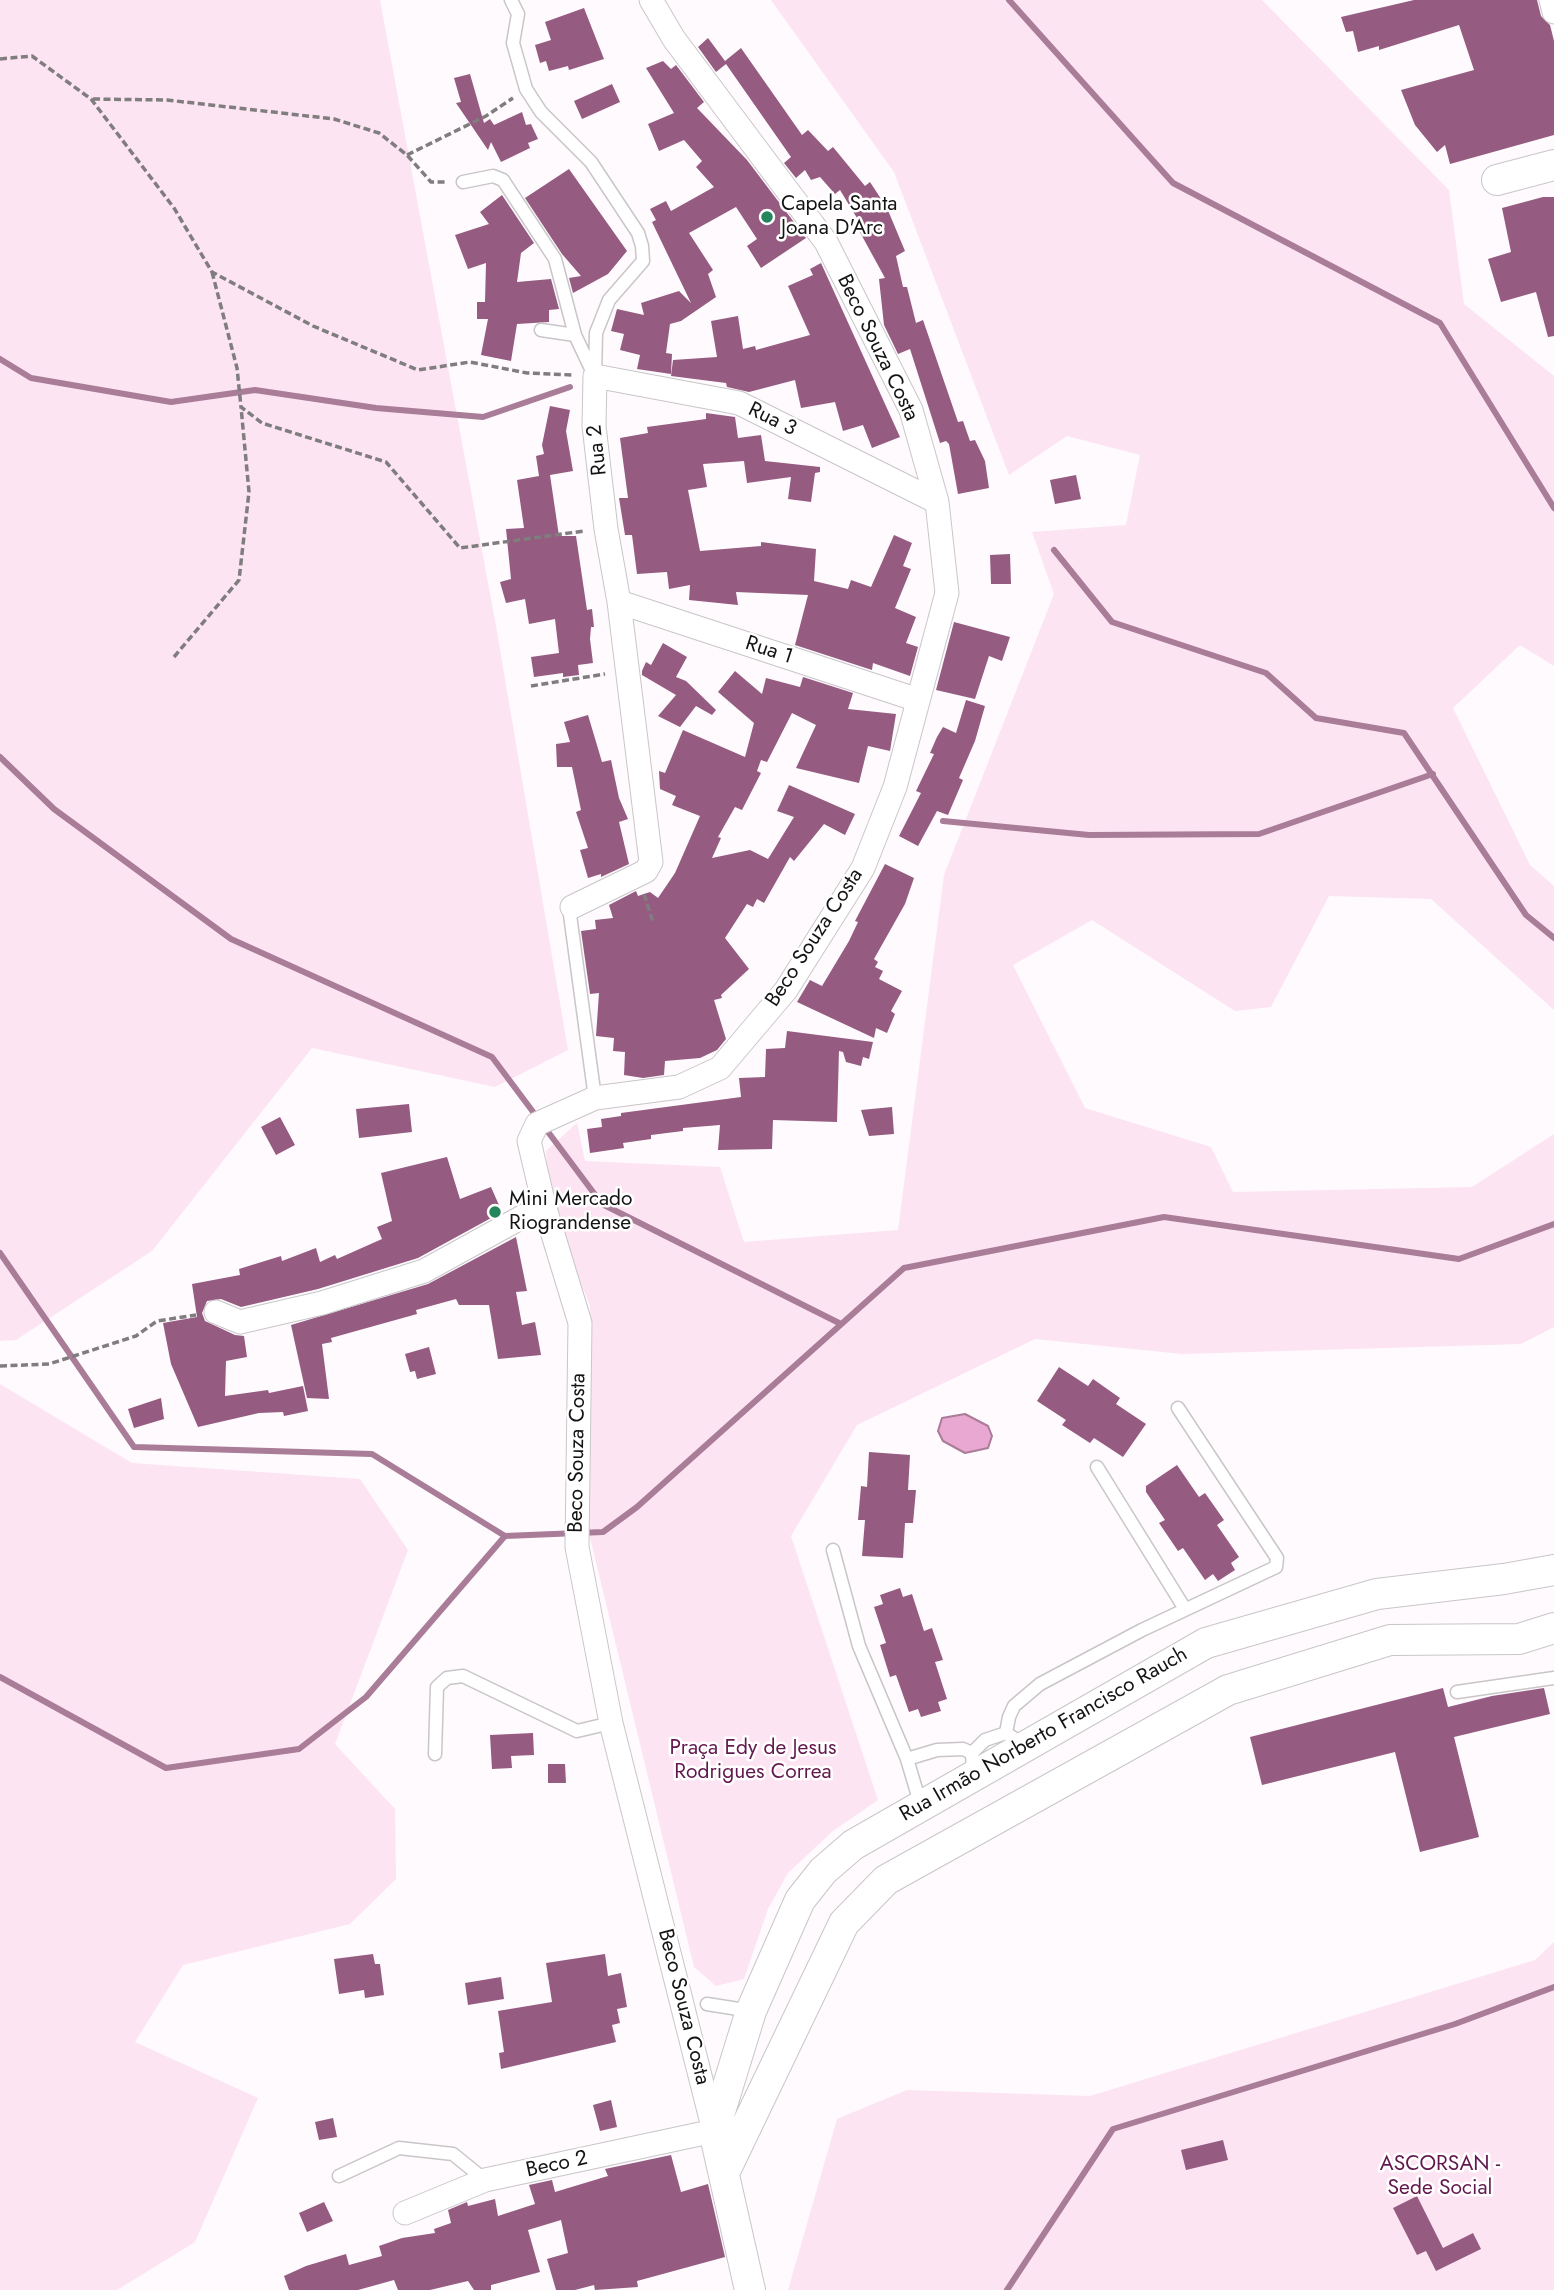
<!DOCTYPE html>
<meta charset="utf-8">
<style>
body{margin:0}
canvas{display:block;background:#fefafd}
</style>
<canvas width="1554" height="2290"></canvas>
<script>
const c = document.querySelector('canvas').getContext('2d');
c.lineJoin = 'round';
function paint(path, color) { c.fillStyle = color; c.fill(path, 'evenodd'); }
const toPath = rows => new Path2D(rows.map(r => 'M' + r).join(''));
function stroke(path, color, width, dash) { c.strokeStyle = color; c.lineWidth = width; c.lineCap = dash ? 'butt' : 'round'; c.setLineDash(dash || []); c.stroke(path); }
function write(font, color, halo, rows, align = 'center') {
  c.font = font + ' Jost,sans-serif'; c.lineWidth = 5; c.setLineDash([]); c.textBaseline = 'middle'; c.strokeStyle = halo; c.fillStyle = color; for (const [text, x, y, turn = 0] of rows) {
    c.save(); c.translate(x, y); c.rotate((+turn || 0) * Math.PI / 180); c.textAlign = isNaN(turn) ? turn : align; if (halo) c.strokeText(text, 0, 0); c.fillText(text, 0, 0); c.restore();
  }
}
const green = toPath([
 [0,0,380,0,496,626,568,1050,495,1087,312,1048,152,1251,16,1340,0,1341],
 [771,0,1262,0,1449,190,1464,304,1554,376,1554,666,1520,645,1453,708,1530,865,1554,886,1554,1010,1431,899,1329,896,1271,1007,1235,1011,1092,920,1013,965,1085,1108,1211,1147,1233,1192,1472,1187,1554,1134,1554,1327,1521,1344,1182,1354,1035,1339,857,1425,791,1536,878,1800,833,1831,788,1873,768,1909,744,1979,716,1986,694,1967,586,1521,590,1306,551,1207,546,1151,577,1123,585,1161,720,1167,744,1242,898,1230,944,875,1054,594,1032,532,1126,525,1140,455,1067,436,1009,475,894,172],
 [0,1384,132,1463,360,1479,408,1550,335,1744,395,1809,396,1879,350,1924,183,1965,135,2042,258,2098,195,2242,117,2290,0,2290],
 [1554,1942,1554,2290,788,2290,837,2119,907,2090,1090,2096,1535,1960]
]);
const water = toPath([
 [965,1414,988,1426,992,1436,988,1448,965,1453,943,1441,938,1431,942,1418,965,1414]
]);
const stream = toPath([
 [1009,0,1173,183,1440,323,1554,508],
 [0,359,31,378,171,402,255,390,376,408,483,417,570,387],
 [1054,550,1112,622,1266,673,1316,718,1404,733,1526,915,1554,938],
 [0,757,54,809,231,939,492,1057,602,1204,841,1324],
 [943,821,1089,835,1259,834,1433,774],
 [0,1253,134,1447,372,1454,505,1536,603,1532,637,1507,904,1268,1164,1217,1459,1259,1554,1224],
 [0,1677,166,1768,299,1749,366,1697,505,1536],
 [1007,2290,1113,2129,1455,2024,1554,1987]
]);
const building = toPath([
 [1414,0,1537,0,1541,16,1550,25,1554,41,1554,135,1450,164,1445,145,1437,152,1415,125,1401,90,1474,70,1459,25,1379,50,1379,46,1358,52,1353,31,1346,32,1341,17],
 [584,8,604,59,569,70,568,66,549,71,546,61,540,63,535,45,551,40,545,22],
 [708,38,725,61,741,48,802,135,808,130,828,151,833,147,865,186,870,182,887,208,905,251,896,256,903,287,907,287,916,323,923,320,958,422,963,421,970,441,975,440,985,461,989,488,958,494,949,444,946,441,940,443,910,349,898,354,884,325,879,279,885,278,856,225,860,223,840,190,835,194,820,177,811,180,805,170,796,178,784,163,791,157,726,64,716,72,698,47],
 [663,61,671,69,676,65,704,102,697,108,747,160,806,238,761,268,747,246,757,239,736,207,689,233,713,270,708,274,716,297,681,321,670,324,666,353,672,354,671,374,637,369,640,355,620,350,624,334,611,331,617,309,644,315,641,303,679,291,691,303,652,222,656,220,650,209,666,201,671,211,714,187,696,167,702,161,684,140,659,151,648,124,674,113,646,68],
 [470,74,484,123,490,119,494,125,522,112,526,125,531,124,538,139,528,143,530,148,501,162,491,142,488,150,456,103,461,102,454,78],
 [612,84,620,102,582,119,574,101],
 [569,169,627,251,608,274,573,293,569,278,581,276,562,254,525,198],
 [502,195,534,243,521,253,517,282,551,279,559,309,549,310,549,322,517,324,511,361,481,355,488,319,477,319,477,302,485,302,486,263,468,269,455,235,489,224,480,212],
 [1543,197,1554,197,1554,336,1548,337,1536,292,1501,302,1488,259,1511,252,1502,208],
 [821,263,900,437,872,448,863,425,843,431,835,402,801,408,795,380,749,392,727,387,726,383,671,376,673,360,717,357,711,321,738,316,743,349,755,346,756,350,810,335,788,286,813,275,810,269],
 [550,406,570,410,566,431,573,471,550,475,559,536,576,536,587,610,592,609,594,627,591,627,590,639,593,663,578,665,579,675,563,677,563,673,534,677,531,657,559,653,555,619,529,624,525,599,506,603,500,582,511,579,506,529,524,528,517,480,539,476,536,456,544,454,542,445],
 [706,413,735,417,738,438,761,435,765,461,820,467,820,472,815,473,811,502,788,499,791,477,747,483,744,461,703,464,707,487,688,490,700,551,761,546,761,542,816,549,814,581,848,589,851,580,871,587,894,535,912,543,903,566,911,569,895,608,916,617,906,643,918,647,910,676,873,663,872,670,795,645,808,595,736,592,738,605,689,600,690,585,669,589,667,572,637,574,632,535,625,535,619,498,628,498,620,438,648,433,647,427,706,419],
 [1076,475,1081,499,1055,504,1050,480],
 [1010,554,1011,584,991,584,990,555],
 [954,622,1010,637,1002,661,989,656,975,699,936,690],
 [663,643,687,657,676,677,686,681,716,710,712,715,696,706,680,727,658,716,676,695,642,675,642,671,646,662,651,665],
 [735,671,762,694,766,678,800,687,803,677,853,693,848,709,896,714,890,751,868,746,859,783,796,768,816,725,792,713,767,762,761,760,757,771,761,773,742,810,735,807,718,837,721,838,712,858,750,850,768,859,794,817,777,811,789,785,855,814,845,835,824,824,794,861,790,857,764,903,757,899,753,907,747,904,725,938,749,969,721,995,722,998,714,1000,726,1039,717,1050,700,1058,665,1061,664,1075,643,1078,624,1075,625,1052,613,1051,614,1038,596,1036,599,993,590,994,581,931,596,929,595,920,613,918,609,905,636,891,638,896,650,892,658,898,675,873,700,816,672,805,676,796,660,789,659,771,665,773,683,730,745,757,754,723,718,692],
 [966,700,985,706,975,741,959,778,963,780,948,815,937,811,918,846,899,836,921,793,916,791,934,754,930,753,937,737,943,727,956,733],
 [588,715,602,762,611,760,619,798,628,819,619,822,629,864,601,877,601,874,588,878,580,850,588,848,576,812,581,810,572,767,557,767,556,744,570,742,564,722],
 [885,864,914,878,905,904,874,959,878,962,875,967,883,971,879,979,902,991,891,1011,895,1014,887,1033,876,1028,874,1038,797,1002,810,980,822,986,849,941,858,922,855,921],
 [787,1031,873,1042,869,1059,863,1057,861,1066,846,1062,843,1052,839,1051,837,1122,773,1120,772,1149,718,1150,720,1125,683,1128,683,1131,651,1135,651,1139,623,1143,624,1148,590,1153,587,1129,602,1127,601,1119,621,1116,621,1113,741,1097,739,1078,765,1077,766,1049,785,1048],
 [409,1104,412,1132,359,1138,356,1109],
 [892,1107,894,1134,869,1136,861,1110],
 [280,1117,295,1145,276,1155,261,1127],
 [447,1157,460,1199,491,1187,502,1212,418,1258,318,1289,241,1307,221,1299,207,1301,202,1313,205,1321,235,1335,244,1336,247,1357,226,1361,225,1396,268,1390,269,1393,303,1386,308,1411,284,1416,283,1412,259,1413,198,1427,171,1364,163,1323,197,1317,192,1284,240,1275,239,1269,281,1256,282,1261,316,1248,320,1262,335,1255,337,1259,382,1239,377,1227,392,1221,381,1173],
 [516,1237,527,1291,516,1292,522,1325,535,1322,541,1355,498,1359,489,1305,459,1305,456,1299,416,1310,417,1314,331,1338,332,1342,322,1344,329,1399,307,1398,291,1325,428,1284],
 [429,1347,436,1374,417,1379,415,1371,410,1372,405,1354],
 [1059,1367,1088,1386,1093,1379,1120,1398,1116,1404,1146,1424,1123,1457,1094,1438,1090,1443,1062,1425,1066,1420,1037,1401],
 [161,1398,164,1419,134,1428,128,1409],
 [869,1452,910,1455,908,1490,916,1490,913,1523,905,1523,903,1558,862,1556,865,1520,858,1520,861,1486,867,1487],
 [1177,1465,1199,1497,1205,1493,1224,1520,1217,1525,1239,1557,1231,1563,1235,1570,1218,1581,1213,1574,1205,1580,1183,1548,1178,1551,1159,1523,1165,1520,1146,1492,1146,1486],
 [900,1588,903,1597,912,1594,924,1631,932,1628,943,1660,935,1662,947,1699,938,1702,941,1711,921,1717,918,1709,909,1712,896,1675,890,1677,880,1645,886,1643,874,1607,883,1604,880,1595],
 [1443,1688,1448,1707,1492,1696,1544,1688,1550,1714,1454,1737,1479,1837,1420,1852,1395,1752,1262,1785,1250,1737],
 [533,1733,534,1755,511,1756,512,1768,492,1769,490,1735],
 [548,1764,565,1764,566,1783,548,1783],
 [373,1954,375,1964,380,1964,384,1995,365,1998,364,1990,339,1994,334,1959],
 [605,1954,608,1976,621,1973,627,2007,617,2009,620,2023,612,2025,616,2042,501,2069,499,2053,504,2052,498,2011,552,2002,546,1963],
 [501,1977,504,1999,468,2005,465,1983],
 [611,2100,617,2127,600,2131,593,2105],
 [333,2118,337,2137,319,2140,315,2122],
 [1223,2140,1228,2160,1186,2170,1181,2150],
 [671,2155,681,2192,708,2184,725,2257,637,2281,638,2287,595,2290,594,2285,575,2290,556,2290,547,2259,568,2253,561,2220,528,2230,540,2272,491,2285,491,2290,474,2290,468,2281,430,2290,398,2290,394,2280,358,2290,289,2290,284,2276,306,2266,346,2254,349,2265,382,2256,379,2246,402,2238,435,2233,434,2229,451,2223,448,2210,467,2202,468,2206,495,2199,498,2216,535,2204,529,2185,552,2180,555,2192,608,2176,605,2169],
 [1417,2196,1443,2248,1473,2233,1481,2249,1436,2271,1426,2251,1417,2255,1393,2208],
 [324,2202,333,2221,307,2232,299,2213]
]);
const path = toPath([
 [0,59,32,56,91,99,174,208,212,272,313,326,418,370,470,362,527,373,573,375],
 [93,99,167,100,334,119,379,133,407,155,431,182,447,182],
 [407,155,486,116,513,98],
 [212,272,237,368,241,407,262,423,386,462,460,548,584,531],
 [174,657,239,580,249,492,241,407],
 [531,686,605,674],
 [644,894,653,922],
 [0,1366,49,1364,136,1336,157,1321,196,1315]
]);
const service = toPath([
 [511,0,518,14,513,43,526,89,541,112,591,162,638,233,642,246,643,261,609,300,596,333,595,376],
 [463,182,493,176,503,180,555,259,575,335,593,373],
 [541,330,575,335],
 [572,907,570,915,595,1098],
 [1097,1467,1185,1609],
 [833,1550,859,1646,907,1759,937,1750,963,1749,972,1753,973,1774],
 [1457,1692,1554,1678],
 [1026,1746,1006,1733,1009,1717,1014,1706,1040,1684,1142,1630,1276,1567,1277,1558,1178,1408],
 [972,1753,985,1740,1006,1733],
 [435,1754,437,1687,447,1678,463,1676,577,1731,611,1723],
 [907,1759,921,1806],
 [707,2004,751,2011],
 [339,2176,399,2148,453,2154,485,2180]
]);
const minor = toPath([
 [1551,0,1554,12],
 [619,602,918,700],
 [572,907,646,871,651,862,619,602,606,529,594,426,595,376,739,403,937,502],
 [216,1312,240,1322,322,1303,424,1271,544,1205],
 [405,2213,485,2180,714,2131,611,1723,577,1547,580,1323,544,1205,529,1141,537,1124,595,1098,679,1087,720,1068,786,990,863,868,895,787,947,593,937,502,911,410,826,242,674,39,651,0]
]);
const tertiary = toPath([
 [1497,180,1554,165],
 [724,2173,844,1923,886,1880,1228,1690,1390,1640,1519,1639,1554,1628],
 [750,2290,714,2131,751,2011,800,1900,823,1871,853,1845,1206,1643,1377,1594,1504,1579,1554,1570]
]);
const markers = [
 [767,217,7,"#25855d"],
 [495,1212,7,"#25855d"]
];
const poiNames = [
 ["Capela Santa",781,205],
 ["Joana D'Arc",781,229],
 ["Mini Mercado",509,1200],
 ["Riograndense",509,1224]
];
const streetNames = [
 ["Beco Souza Costa",877,348,64],
 ["Rua 3",772,420,26],
 ["Rua 2",598,450,-96],
 ["Rua 1",769,651,18],
 ["Beco Souza Costa",815,938,-57],
 ["Beco Souza Costa",578,1453,-89],
 ["Rua Irmão Norberto Francisco Rauch",1044,1735,-30],
 ["Beco Souza Costa",683,2007,76],
 ["Beco 2",557,2165,-12]
];
const parkNames = [
 ["Praça Edy de Jesus",753,1749],
 ["Rodrigues Correa",753,1773],
 ["ASCORSAN -",1440,2165],
 ["Sede Social",1440,2189]
];
paint(green, '#fde4f3');
paint(water, '#e9a8d1');
stroke(water, '#a97c98', 2);
stroke(stream, '#a97c98', 6);
paint(building, '#955b81');
stroke(service, '#c9c6c8', 15);
stroke(minor, '#c9c6c8', 25);
stroke(tertiary, '#c9c6c8', 32);
stroke(path, '#807d7f', 3.5, [7, 3.5]);
stroke(service, '#fff', 12);
stroke(minor, '#fff', 23);
stroke(tertiary, '#fff', 30);
for (const [x, y, r, color] of markers) { const dot = new Path2D(); dot.arc(x, y, r, 0, 2 * Math.PI); c.fillStyle = color; c.fill(dot); stroke(dot, '#fff', 2.5); }
write('21px', '#151414', '#fff', poiNames, 'left');
write('21px', '#151414', '#fff', streetNames);
write('21px', '#62184d', '#fff', parkNames);
</script>
